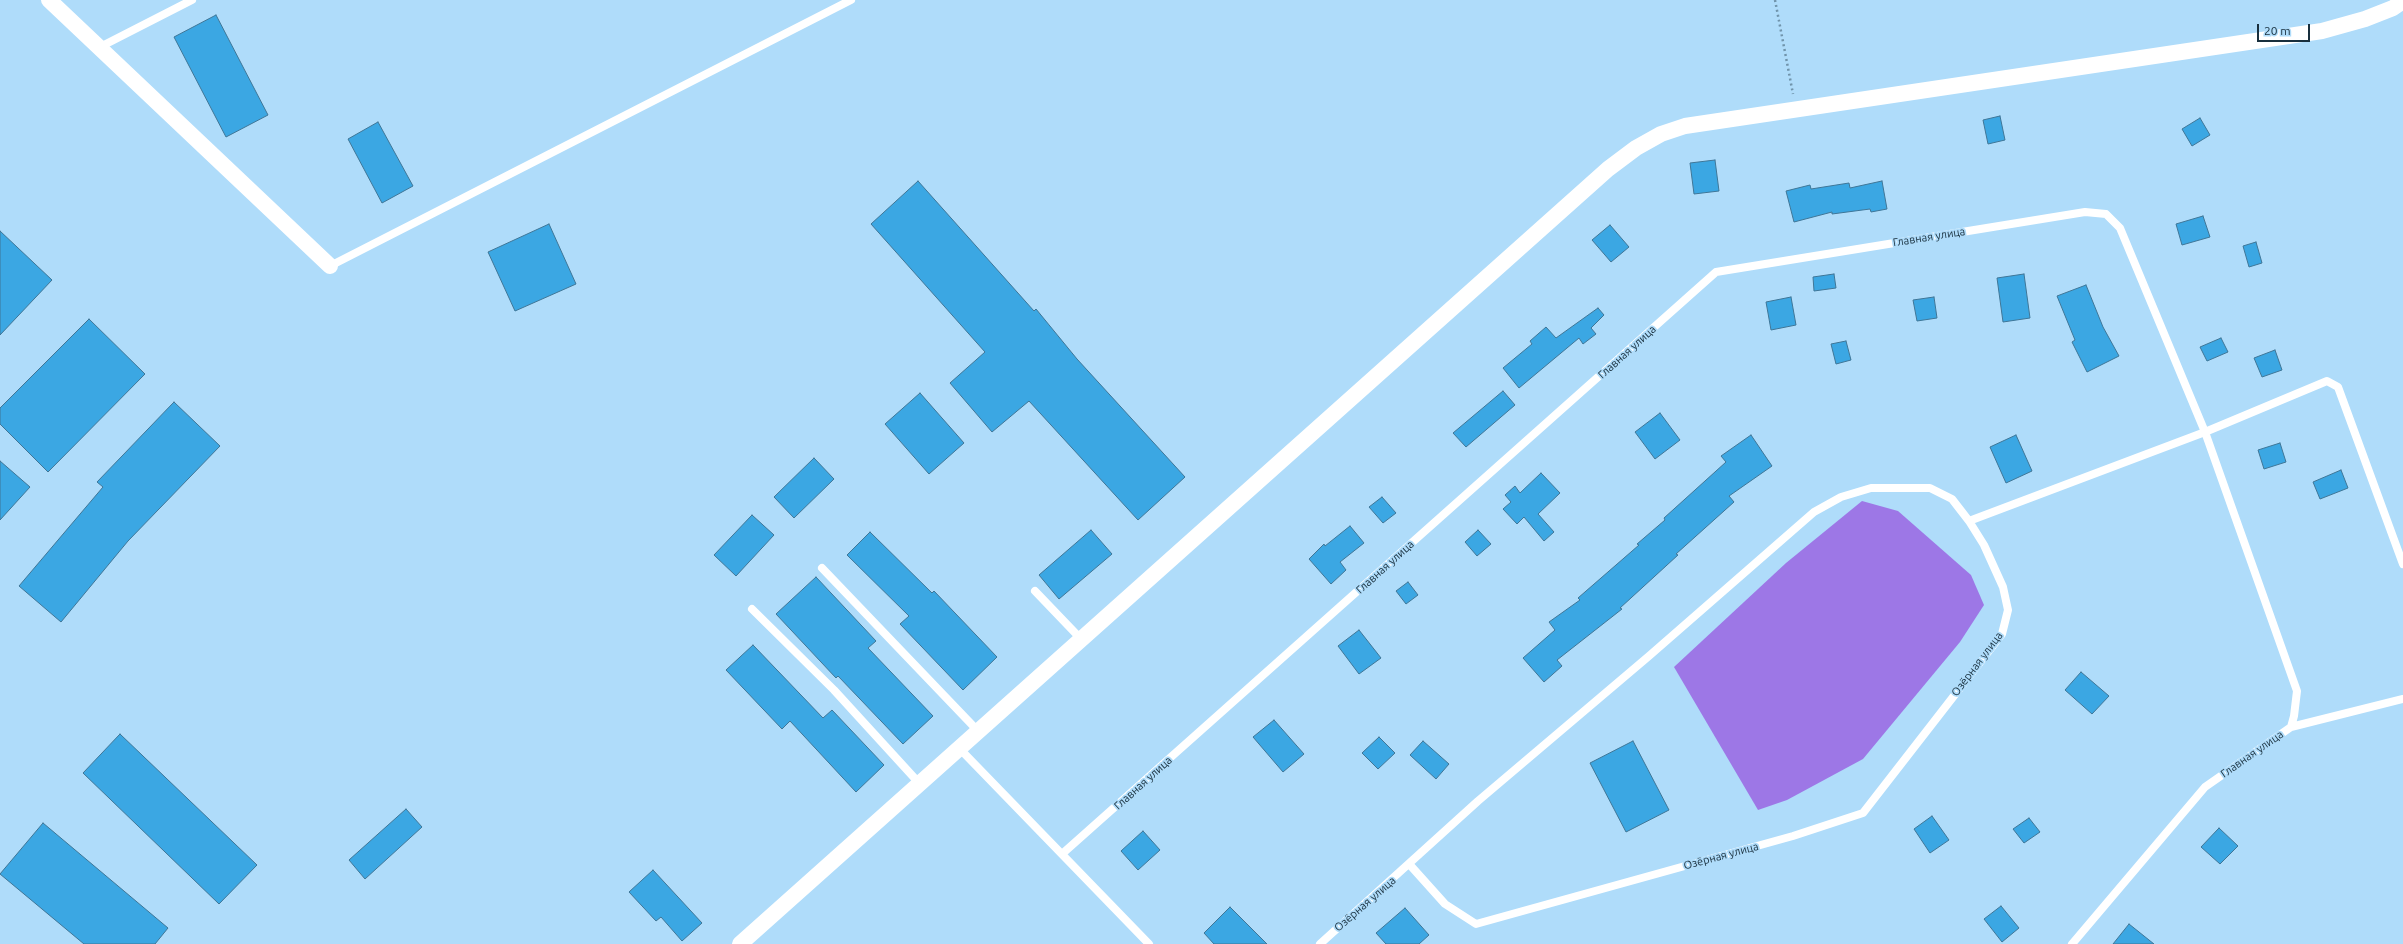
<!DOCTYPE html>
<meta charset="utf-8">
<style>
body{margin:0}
#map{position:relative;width:2403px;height:944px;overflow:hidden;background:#afdcfa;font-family:Ubuntu,sans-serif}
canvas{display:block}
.scale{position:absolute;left:2257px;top:24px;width:53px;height:18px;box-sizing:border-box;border:2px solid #182f3d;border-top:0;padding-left:5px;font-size:12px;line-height:14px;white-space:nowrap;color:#182f3d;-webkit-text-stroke:3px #afdcfa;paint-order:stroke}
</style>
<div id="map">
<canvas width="2403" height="944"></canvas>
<div class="scale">20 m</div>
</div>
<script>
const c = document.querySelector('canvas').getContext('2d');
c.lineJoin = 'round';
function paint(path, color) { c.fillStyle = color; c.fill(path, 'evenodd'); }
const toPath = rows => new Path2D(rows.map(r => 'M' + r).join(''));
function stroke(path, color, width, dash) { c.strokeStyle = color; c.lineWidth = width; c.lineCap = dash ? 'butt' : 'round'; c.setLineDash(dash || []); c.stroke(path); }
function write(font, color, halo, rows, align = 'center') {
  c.font = font + ' Ubuntu,sans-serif'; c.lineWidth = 3.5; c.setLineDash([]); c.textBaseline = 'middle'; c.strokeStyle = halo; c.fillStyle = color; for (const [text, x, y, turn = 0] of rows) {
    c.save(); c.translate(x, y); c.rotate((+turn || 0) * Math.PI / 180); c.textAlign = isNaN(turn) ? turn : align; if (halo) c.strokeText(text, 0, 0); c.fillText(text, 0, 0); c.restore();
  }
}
const water = toPath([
 [1862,501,1898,511,1971,575,1984,605,1960,642,1863,759,1787,800,1758,810,1674,667,1786,563]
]);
const building = toPath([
 [216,15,268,115,226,137,174,37,216,15],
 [2000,116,2005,140,1988,144,1983,120,2000,116],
 [2200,118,2210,135,2192,146,2182,129,2200,118],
 [378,122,413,186,382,203,348,139,378,122],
 [1715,160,1719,191,1694,194,1690,163,1715,160],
 [918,181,1034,311,1036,309,1077,359,1185,477,1138,520,1029,401,992,432,950,383,985,352,871,224,918,181],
 [1882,181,1887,209,1871,212,1870,209,1832,214,1832,212,1794,222,1786,191,1810,185,1811,189,1849,183,1850,188,1882,181],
 [2203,216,2210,237,2182,245,2176,224,2203,216],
 [549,224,576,284,515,311,488,252,549,224],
 [1610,225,1629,247,1611,262,1592,240,1610,225],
 [0,231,52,280,0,335,0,231],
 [2256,242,2262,263,2249,267,2243,246,2256,242],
 [1834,274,1836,288,1814,291,1813,277,1834,274],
 [2024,274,2030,318,2003,322,1997,278,2024,274],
 [2086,285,2103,327,2119,356,2087,372,2072,342,2075,340,2057,296,2086,285],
 [1791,297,1796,325,1771,330,1766,302,1791,297],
 [1934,297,1937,318,1917,321,1913,300,1934,297],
 [1598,308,1604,315,1591,328,1596,334,1583,344,1579,338,1519,388,1503,368,1532,344,1530,341,1546,327,1556,338,1598,308],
 [89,319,145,374,48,472,0,424,0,408,89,319],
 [2221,338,2228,352,2207,361,2200,347,2221,338],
 [1846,341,1851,360,1836,364,1831,344,1846,341],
 [2275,350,2282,370,2262,377,2254,358,2275,350],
 [1503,391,1515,405,1466,447,1453,433,1503,391],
 [920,393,964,443,929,474,885,424,920,393],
 [174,402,220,446,128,541,61,622,19,586,103,487,97,482,174,402],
 [1660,413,1680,440,1655,459,1635,432,1660,413],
 [1751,435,1772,466,1729,496,1734,502,1676,554,1678,555,1620,608,1622,609,1557,660,1562,666,1544,682,1523,658,1555,630,1549,622,1580,600,1578,598,1639,545,1637,544,1665,520,1664,518,1726,462,1721,456,1751,435],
 [2016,435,2032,471,2006,483,1990,447,2016,435],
 [2280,443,2286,462,2264,469,2258,450,2280,443],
 [814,458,834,479,794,518,774,497,814,458],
 [0,461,30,487,0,520,0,461],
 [2341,470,2348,488,2320,499,2313,482,2341,470],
 [1541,473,1560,493,1538,514,1554,532,1544,541,1524,517,1517,524,1503,509,1511,502,1505,495,1515,486,1520,493,1541,473],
 [1382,497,1396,513,1383,523,1369,507,1382,497],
 [752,515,774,535,736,576,714,555,752,515],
 [1350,526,1364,543,1340,562,1346,570,1331,584,1309,559,1324,544,1325,546,1350,526],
 [1091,530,1112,554,1059,599,1039,575,1091,530],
 [1478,530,1491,544,1477,556,1465,542,1478,530],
 [870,532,932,593,934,591,997,657,963,690,900,624,909,616,847,555,870,532],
 [816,577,876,641,868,648,933,716,903,744,838,676,836,678,776,614,816,577],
 [1408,582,1418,595,1406,604,1396,591,1408,582],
 [1359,630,1381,658,1359,674,1338,646,1359,630],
 [753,645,823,718,832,710,884,765,856,792,790,721,782,729,726,670,753,645],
 [2081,672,2109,696,2092,714,2065,690,2081,672],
 [1274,720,1304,754,1283,772,1253,737,1274,720],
 [120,734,257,865,219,904,83,773,120,734],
 [1379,737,1395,753,1378,769,1362,753,1379,737],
 [1423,741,1449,764,1436,779,1410,755,1423,741],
 [1633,741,1669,810,1626,832,1590,763,1633,741],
 [406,809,422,827,365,879,349,860,406,809],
 [1932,816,1949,840,1930,853,1914,829,1932,816],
 [2029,818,2040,832,2024,843,2013,829,2029,818],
 [43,823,168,928,155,944,84,944,0,874,43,823],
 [2219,828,2238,846,2220,864,2201,847,2219,828],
 [1143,831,1160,850,1138,870,1121,851,1143,831],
 [653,870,702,923,682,941,661,917,656,921,629,892,653,870],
 [2001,906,2019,928,2002,942,1984,919,2001,906],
 [1230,907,1267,944,1214,944,1204,933,1230,907],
 [1405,908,1429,935,1419,944,1386,944,1376,933,1405,908],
 [2129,924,2154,944,2113,944,2129,924]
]);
const path = toPath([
 [1775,0,1793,94]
]);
const lane = toPath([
 [100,47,192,0],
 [330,266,851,0],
 [822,568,978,731],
 [1035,591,1081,639],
 [752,609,834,690,919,783],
 [2291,727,2403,699],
 [959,748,1149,944],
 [1062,854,1716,272,2085,212,2106,214,2120,228,2205,432,1969,521],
 [1320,944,1478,801,1649,656,1814,512,1841,497,1871,488,1930,488,1952,499,1969,521,1984,545,2003,587,2008,610,2002,634,1863,813,1793,836,1476,924,1445,904,1410,865],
 [2072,944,2205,787,2291,727,2294,716,2297,691,2205,432,2327,381,2338,387,2403,564]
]);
const street = toPath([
 [49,0,330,266],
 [740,944,1608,169,1636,148,1661,134,1685,126,2322,31,2365,19,2393,8,2403,1]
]);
const streetNames = [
 ["Главная улица",1929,237,-9],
 ["Главная улица",1627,352,-42],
 ["Главная улица",1385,567,-42],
 ["Озёрная улица",1977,664,-53],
 ["Главная улица",2252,754,-35],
 ["Главная улица",1143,783,-42],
 ["Озёрная улица",1721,856,-15],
 ["Озёрная улица",1365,904,-41]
];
paint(water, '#9d77e6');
paint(building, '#3ba7e3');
stroke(building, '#3f7697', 1);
stroke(path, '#7094ab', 2.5, [2, 3]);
stroke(lane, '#fff', 8);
stroke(street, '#fff', 16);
write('11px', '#182f3d', '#afdcfa', streetNames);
</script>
